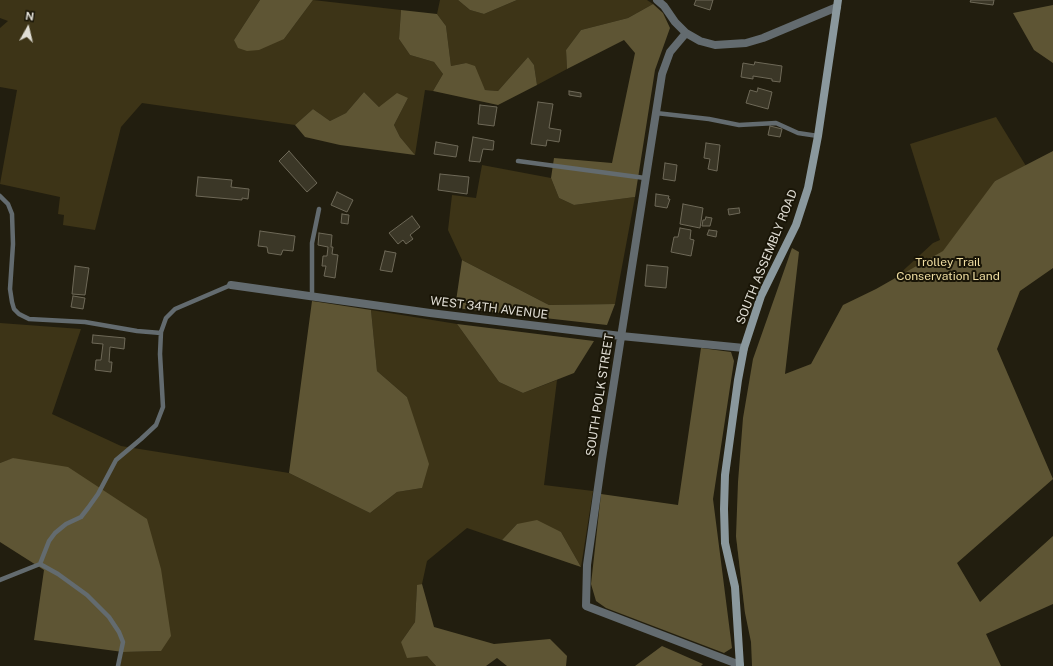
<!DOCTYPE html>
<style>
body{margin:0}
#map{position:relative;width:1053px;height:666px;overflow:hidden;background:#221e0f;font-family:"Public Sans",sans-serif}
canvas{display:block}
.north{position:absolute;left:8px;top:8px;width:40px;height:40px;-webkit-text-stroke:3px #191507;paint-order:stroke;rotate:8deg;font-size:11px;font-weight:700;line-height:16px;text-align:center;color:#e1ded5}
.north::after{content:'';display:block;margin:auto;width:14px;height:18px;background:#e1ded5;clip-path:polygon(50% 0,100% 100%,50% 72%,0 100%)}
</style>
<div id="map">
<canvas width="1053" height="666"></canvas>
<div class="north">N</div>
</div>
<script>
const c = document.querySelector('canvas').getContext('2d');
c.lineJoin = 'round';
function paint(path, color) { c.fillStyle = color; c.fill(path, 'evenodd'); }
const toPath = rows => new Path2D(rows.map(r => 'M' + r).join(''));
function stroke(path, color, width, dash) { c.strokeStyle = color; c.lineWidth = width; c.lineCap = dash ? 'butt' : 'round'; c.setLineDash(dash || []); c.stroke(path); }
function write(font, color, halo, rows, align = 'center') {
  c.font = font + ' "Public Sans",sans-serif'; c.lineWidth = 4; c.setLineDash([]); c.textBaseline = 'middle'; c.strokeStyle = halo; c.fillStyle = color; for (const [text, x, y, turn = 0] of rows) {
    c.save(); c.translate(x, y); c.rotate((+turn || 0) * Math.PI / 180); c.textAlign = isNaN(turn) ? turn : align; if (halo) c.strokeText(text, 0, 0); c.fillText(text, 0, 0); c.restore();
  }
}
const green = toPath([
 [0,0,260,0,234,40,284,39,313,0,401,10,399,39,410,55,434,62,443,74,433,91,425,90,415,155,400,137,394,125,408,98,379,107,364,92,346,113,330,121,313,109,295,125,142,103,121,127,95,230,63,225,64,215,58,214,60,197,0,184,17,90,0,87,0,28,8,21,0,18],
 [440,0,458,0,470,10,484,14,517,0,647,0,653,4,628,18,581,30,566,50,567,69,537,85,534,65,528,57,498,91,485,90,466,63,451,66,446,26,437,14],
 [996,117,1026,166,995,181,973,286,745,613,736,536,832,336,933,243,940,240,910,144],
 [482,165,551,178,559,198,574,205,635,197,615,304,549,305,462,260,448,230,452,195,476,198],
 [371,310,457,324,499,382,523,393,557,380,544,485,593,491,581,567,561,532,517,524,502,540,467,528,427,561,422,584,417,586,415,622,401,642,427,656,436,666,120,666,123,652,161,651,14,458,0,463,0,323,81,329,52,414,121,446,289,473,370,513,397,492,422,488,407,397,377,371]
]);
const forest = toPath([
 [260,0,313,0,284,39,259,50,247,51,238,48,234,40],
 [458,0,517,0,484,14,470,10],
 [653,4,663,13,670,28,655,70,635,197,574,205,559,198,551,178,554,158,612,163,635,53,624,40,567,69,566,50,581,30,628,18],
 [1053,5,1053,63,1034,50,1013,13],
 [401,10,437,14,446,26,451,66,466,63,475,66,485,90,498,91,528,57,534,65,537,85,498,105,433,91,443,74,434,62,410,55,399,39],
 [364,92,379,107,397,93,408,98,394,125,400,137,415,155,340,145,305,137,295,125,313,109,330,121,346,113],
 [1053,151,1053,268,1020,291,997,349,1053,479,957,563,980,602,1053,536,1053,604,986,634,1001,666,752,666,751,642,745,613,736,536,738,482,743,418,753,359,792,248,799,252,785,374,811,364,843,305,876,289,943,251,995,181],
 [462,260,549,305,615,304,607,325,455,308],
 [312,301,371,310,377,371,407,397,429,464,422,488,397,492,370,513,289,473],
 [457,324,594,341,574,373,523,393,499,382],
 [701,348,731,352,734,361,713,499,732,648,724,653,606,608,596,601,591,584,601,494,678,505],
 [13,458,68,467,147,519,161,569,171,636,161,651,123,652,34,640,44,570,0,542,0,463],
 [537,520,561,532,581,567,502,540,517,524],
 [422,584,434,627,494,644,550,639,567,656,566,666,507,666,497,658,486,666,436,666,427,656,407,658,401,642,415,622,417,585],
 [662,646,703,664,701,666,635,666]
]);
const building = toPath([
 [696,0,713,0,710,10,694,5,696,0],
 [971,0,994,0,993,5,970,2,971,0],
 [755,62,782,66,780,82,772,81,772,79,753,76,753,79,741,77,743,63,754,65,755,62],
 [758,88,772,92,768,109,746,103,750,90,757,92,758,88],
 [569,91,581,93,581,97,569,95,569,91],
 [538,102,553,104,549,128,561,130,559,142,547,140,546,146,531,144,538,102],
 [480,105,497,107,494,126,478,124,480,105],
 [770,126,782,129,780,137,768,135,770,126],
 [473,137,494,141,493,150,483,149,480,162,469,161,473,137],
 [436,142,458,146,456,157,434,154,436,142],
 [706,143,720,145,717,171,708,169,710,159,704,158,706,143],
 [289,151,317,183,307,192,279,161,289,151],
 [665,163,677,165,675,181,663,179,665,163],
 [440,174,469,177,467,194,438,190,440,174],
 [198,177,232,180,231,187,249,189,248,199,242,198,242,200,196,196,198,177],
 [337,192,353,200,347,212,331,205,337,192],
 [656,194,669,196,668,199,670,199,667,208,655,206,656,194],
 [683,204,703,208,700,228,680,224,683,204],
 [739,208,740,213,729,215,728,209,739,208],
 [342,214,349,215,348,224,341,223,342,214],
 [412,216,420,227,410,235,413,239,406,244,403,240,398,244,389,233,412,216],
 [706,217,712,218,710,226,702,226,703,220,705,220,706,217],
 [680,228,691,230,690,239,694,240,691,256,671,252,674,237,678,237,680,228],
 [709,230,717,231,716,237,707,235,709,230],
 [260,231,295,236,293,251,283,250,281,255,268,253,267,247,258,246,260,231],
 [319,233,332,235,331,247,333,247,332,254,338,255,335,278,324,276,326,266,322,266,323,256,327,256,328,247,318,245,319,233],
 [385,251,396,253,392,272,380,270,385,251],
 [647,265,668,267,666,288,645,286,647,265],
 [75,266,89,268,85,295,72,294,75,266],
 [73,296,85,298,83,309,71,307,73,296],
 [93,335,125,338,124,349,110,347,109,362,112,362,111,372,95,370,96,360,101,360,103,344,92,343,93,335]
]);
const lane = toPath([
 [656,113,709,119,739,125,776,123,798,133,818,136],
 [518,161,645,178],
 [0,196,8,204,12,214,13,244,10,289,12,302,14,309,19,314,29,319,85,322,137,331,161,333],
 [312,297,312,243,319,209],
 [40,564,49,541,55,533,66,524,81,517,88,508,98,494,116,460,141,439,156,425,163,407,160,354,161,332,166,318,175,309,231,285],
 [0,580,40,564,58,574,87,595,109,617,119,632,123,642,118,666]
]);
const street = toPath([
 [657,0,664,6,675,22,686,33,700,41,715,45,746,43,763,38,837,7],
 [686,33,670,52,662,74,602,459,587,565,586,606,740,665],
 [231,285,430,313,621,336,744,348]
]);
const secondary = toPath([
 [740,666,735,587,725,543,724,509,725,475,738,380,744,348,761,296,796,225,808,188,818,136,838,0]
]);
const streetNames = [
 ["SOUTH ASSEMBLY ROAD",767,257,-68],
 ["WEST 34TH AVENUE",489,308,7],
 ["SOUTH POLK STREET",600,395,-81]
];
const parkNames = [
 ["Trolley Trail",948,262],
 ["Conservation Land",948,276]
];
paint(green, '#3d3417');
paint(forest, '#5e5534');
paint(building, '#3b3727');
stroke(building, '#6e6958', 1);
stroke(lane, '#636b6f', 4.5);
stroke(street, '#636b6f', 8);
stroke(secondary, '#8a989d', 8);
write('12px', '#e1ded5', '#191507', streetNames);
write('12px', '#f0dea2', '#191507', parkNames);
</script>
